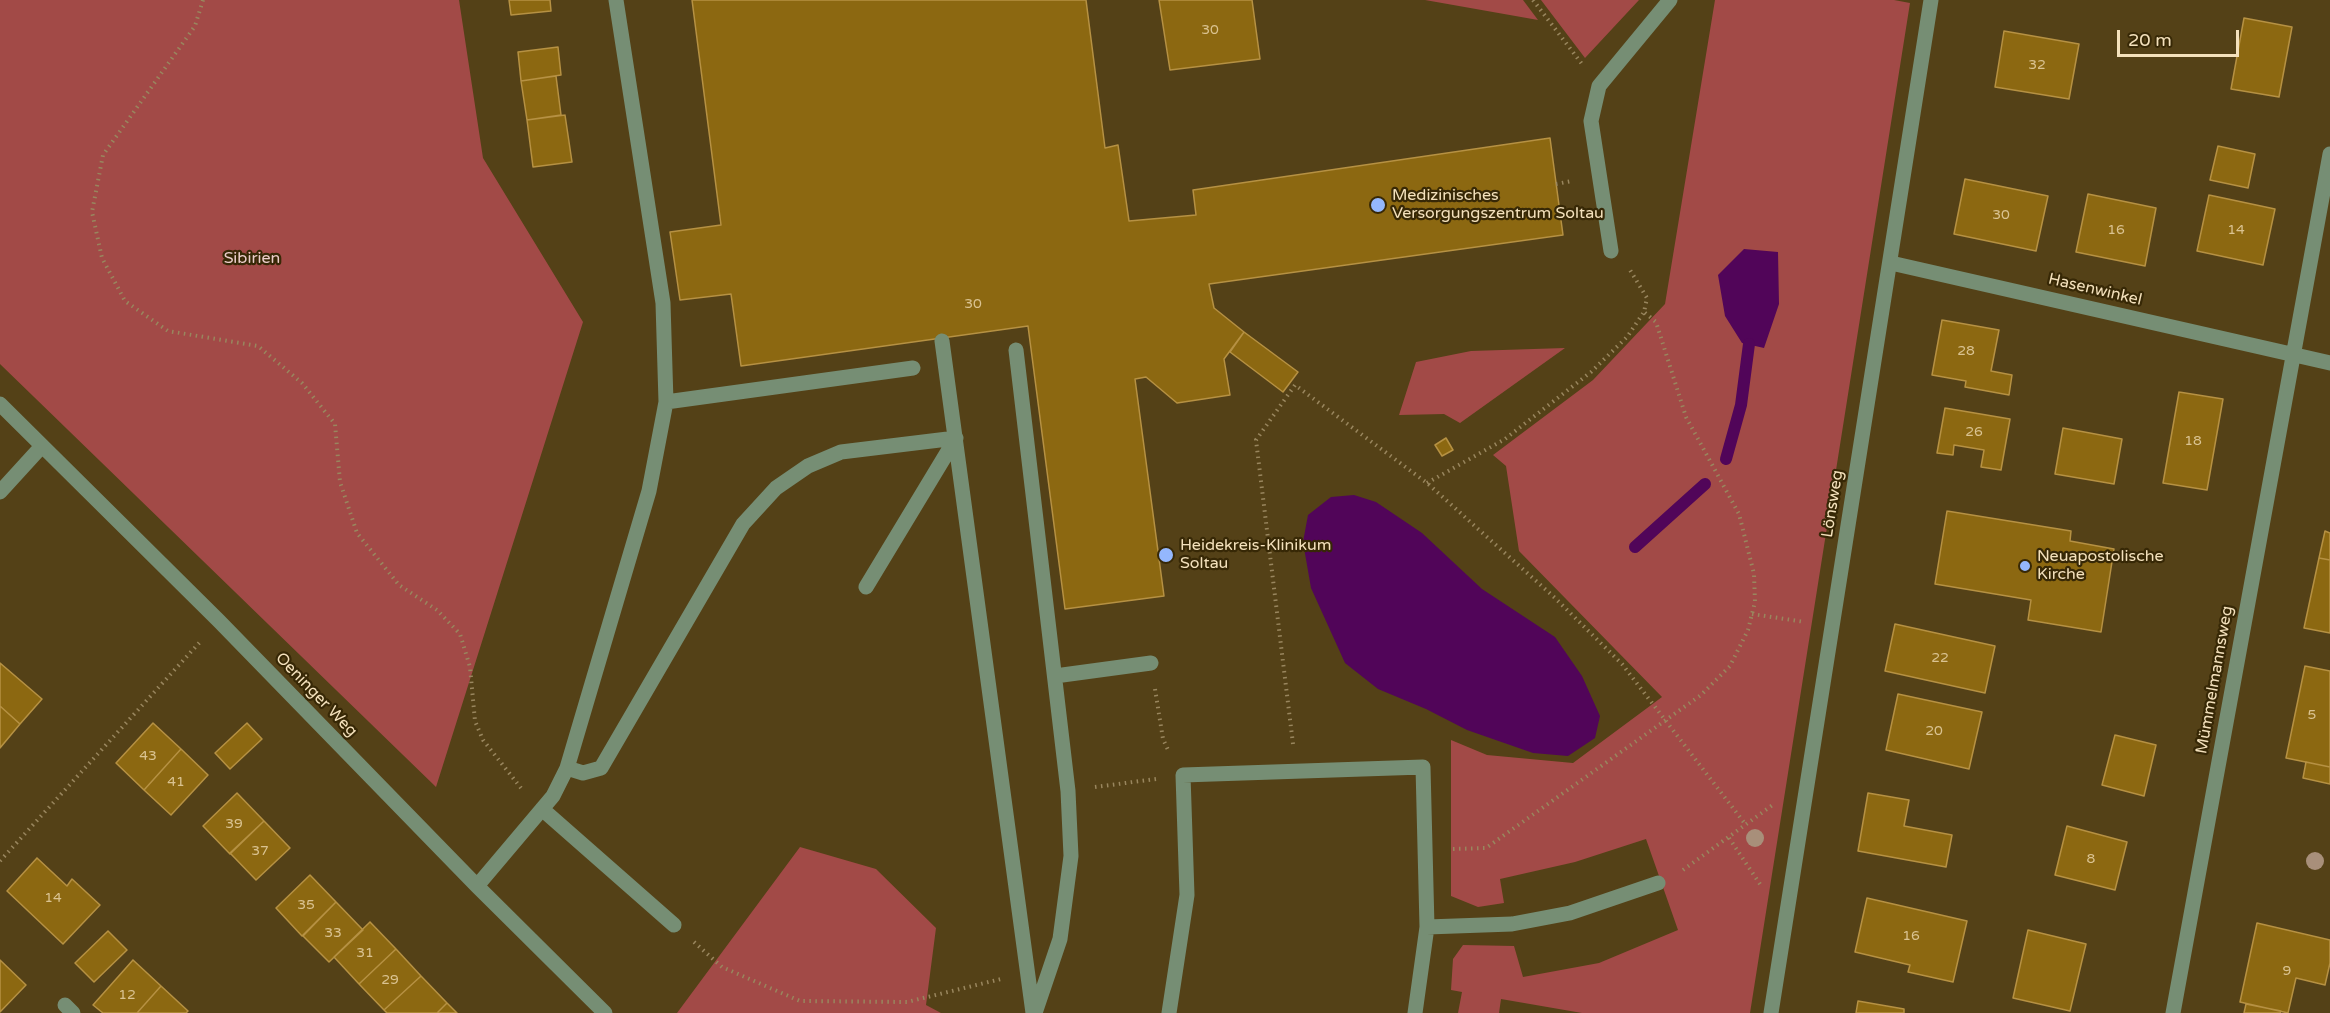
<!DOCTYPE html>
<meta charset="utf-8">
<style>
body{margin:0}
#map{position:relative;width:2330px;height:1013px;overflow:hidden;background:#544117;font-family:"Varela Round",sans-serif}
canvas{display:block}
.scale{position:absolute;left:2117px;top:30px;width:122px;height:27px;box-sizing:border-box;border:3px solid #f4e1bc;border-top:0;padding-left:8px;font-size:18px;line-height:21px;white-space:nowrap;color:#f4e1bc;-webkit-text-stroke:4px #372806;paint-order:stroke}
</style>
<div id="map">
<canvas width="2330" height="1013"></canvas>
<div class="scale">20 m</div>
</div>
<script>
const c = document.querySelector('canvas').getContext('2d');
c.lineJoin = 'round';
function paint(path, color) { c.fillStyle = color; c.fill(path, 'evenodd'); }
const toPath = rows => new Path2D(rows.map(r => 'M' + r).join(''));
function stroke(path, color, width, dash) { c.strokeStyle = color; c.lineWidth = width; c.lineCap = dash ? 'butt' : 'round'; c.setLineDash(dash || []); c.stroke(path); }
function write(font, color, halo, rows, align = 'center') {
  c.font = font + ' "Varela Round",sans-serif'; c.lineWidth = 4.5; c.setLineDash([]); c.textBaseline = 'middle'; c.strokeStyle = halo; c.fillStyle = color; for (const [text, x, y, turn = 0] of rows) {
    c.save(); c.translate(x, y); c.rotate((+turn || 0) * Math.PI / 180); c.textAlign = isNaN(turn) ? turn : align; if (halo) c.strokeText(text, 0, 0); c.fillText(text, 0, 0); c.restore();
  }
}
const green = toPath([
 [0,0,459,0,483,158,583,322,436,787,0,364],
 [1425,0,1523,0,1538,20],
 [1541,0,1639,0,1585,58],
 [1715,0,1894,0,1910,3,1750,1013,1582,1013,1501,999,1499,1013,1458,1013,1462,992,1451,990,1453,959,1463,945,1514,946,1523,977,1599,963,1678,930,1646,839,1575,862,1500,879,1504,903,1478,907,1451,896,1451,740,1487,755,1573,763,1662,697,1519,551,1506,466,1493,455,1593,380,1665,304],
 [1565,348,1460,423,1444,414,1399,415,1416,362,1471,351],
 [800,847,876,869,936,928,926,1005,941,1013,677,1013]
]);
const water = toPath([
 [1744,249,1778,252,1779,304,1764,348,1742,343,1725,316,1718,275],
 [1354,495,1376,502,1422,533,1482,589,1555,637,1582,676,1600,716,1595,738,1568,756,1533,753,1467,730,1426,709,1378,689,1345,663,1311,588,1303,542,1308,515,1331,497]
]);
const stream = toPath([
 [1726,459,1741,405,1749,344],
 [1635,547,1705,484]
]);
const building = toPath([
 [509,0,550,0,551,11,511,15,509,0],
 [692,0,1086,0,1105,148,1118,145,1129,221,1196,215,1193,190,1550,138,1563,235,1209,284,1214,308,1244,332,1224,359,1230,395,1177,403,1146,377,1135,379,1164,596,1065,609,1028,326,741,366,731,294,680,300,670,232,721,225,692,0],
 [1159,0,1252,0,1260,59,1170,70,1159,0],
 [2244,18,2292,27,2279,97,2231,89,2244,18],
 [2004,31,2079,44,2069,99,1995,87,2004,31],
 [558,47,561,75,521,81,518,52,558,47],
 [556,76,561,115,527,120,521,81,556,76],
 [565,115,572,162,533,167,527,120,565,115],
 [2218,146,2255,154,2248,188,2210,180,2218,146],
 [1965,179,2048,196,2036,251,1954,234,1965,179],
 [2088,194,2156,208,2145,266,2076,252,2088,194],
 [2209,195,2275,209,2263,265,2197,251,2209,195],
 [1942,320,1999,330,1991,371,2012,375,2009,395,1965,387,1966,381,1932,375,1942,320],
 [1244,332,1298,372,1283,392,1230,352,1244,332],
 [2179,392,2223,399,2207,490,2163,483,2179,392],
 [1945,408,2010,419,2001,470,1981,467,1984,450,1954,445,1953,455,1937,453,1945,408],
 [2063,428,2122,439,2114,484,2055,474,2063,428],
 [1446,438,1453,450,1442,456,1435,445,1446,438],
 [1947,511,2071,531,2070,541,2114,549,2101,632,2028,620,2031,600,1935,584,1947,511],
 [2325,531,2330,533,2330,560,2319,558,2325,531],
 [2319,558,2330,560,2330,633,2304,628,2319,558],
 [1895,624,1995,646,1985,693,1885,671,1895,624],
 [0,663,42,699,20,724,0,706,0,663],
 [2305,666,2330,671,2330,767,2286,758,2305,666],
 [1898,694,1982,712,1969,769,1886,750,1898,694],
 [0,706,20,724,0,748,0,706],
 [153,723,181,749,144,790,116,763,153,723],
 [247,723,262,739,230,769,215,753,247,723],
 [2115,735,2156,745,2144,796,2102,785,2115,735],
 [181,749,208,775,171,815,144,790,181,749],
 [2306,762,2330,767,2330,784,2303,778,2306,762],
 [237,793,264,821,230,854,203,826,237,793],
 [1868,793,1909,800,1904,826,1952,835,1946,867,1858,851,1868,793],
 [264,821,290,848,256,880,230,853,264,821],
 [2067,826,2127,842,2115,890,2055,875,2067,826],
 [37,858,67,886,72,879,100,905,63,944,7,891,37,858],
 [310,875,336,902,302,936,276,908,310,875],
 [1867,898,1967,921,1953,982,1908,972,1910,965,1855,952,1867,898],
 [336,902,363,930,329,962,303,936,336,902],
 [370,922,396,949,359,984,334,957,370,922],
 [2257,923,2330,940,2330,963,2325,985,2296,978,2288,1013,2240,1002,2257,923],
 [2028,930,2086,944,2070,1011,2013,998,2028,930],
 [108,931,127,950,94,982,75,963,108,931],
 [396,949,421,976,384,1010,359,984,396,949],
 [0,960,26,985,0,1012,0,960],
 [133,960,161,986,137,1013,103,1013,93,1005,133,960],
 [421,976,447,1003,437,1013,387,1013,384,1010,421,976],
 [161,986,188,1011,186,1013,137,1013,161,986],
 [1858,1001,1904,1009,1904,1013,1856,1013,1858,1001],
 [447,1003,457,1013,437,1013,447,1003],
 [2246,1004,2281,1011,2280,1013,2244,1013,2246,1004]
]);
const path = toPath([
 [203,0,195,26,103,155,92,212,102,258,125,301,168,331,258,346,302,383,335,424,340,482,357,533,399,585,437,610,460,634,470,667,475,721,483,740,521,788],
 [1533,0,1582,64],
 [1556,184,1572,181],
 [1427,483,1505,439,1591,372,1627,337,1644,312,1647,298,1630,270],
 [1752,614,1805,622],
 [1155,689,1163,739,1169,752],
 [1293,744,1256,440,1295,385,1427,483,1555,598,1622,664,1746,825],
 [1095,787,1156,779],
 [1729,838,1762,887],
 [1453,849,1486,848,1701,695,1730,666,1748,630,1755,602,1754,574,1739,514,1686,417,1656,322,1644,312],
 [0,861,200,642],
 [1683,870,1774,804],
 [694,942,722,967,800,1001,907,1002,1001,979]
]);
const minor = toPath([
 [1611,251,1591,121,1599,86,1670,0],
 [1891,263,2330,363],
 [942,341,1033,1013],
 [1016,350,1068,791,1071,856,1060,939,1035,1013],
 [666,402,913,368],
 [0,404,219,621,477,886,605,1013],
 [0,492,42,446],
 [866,587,956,438],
 [1055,676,1151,663],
 [567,768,583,773,601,768,743,524,776,488,808,466,841,452,956,438],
 [542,809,674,925],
 [477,886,553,796,567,768,649,491,666,402,663,303,616,0],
 [1427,927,1512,924,1570,913,1658,883],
 [65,1005,73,1013],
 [1169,1013,1187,895,1183,775,1423,767,1427,927,1415,1013],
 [1771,1013,1931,0],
 [2173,1013,2330,154]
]);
const trees = [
 [1755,838],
 [2315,861]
];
const markers = [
 [1378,205,8,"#94b7fd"],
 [1166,555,8,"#94b7fd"],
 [2025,566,6,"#94b7fd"]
];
const numberNames = [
 ["30",1210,30],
 ["32",2037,65],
 ["30",2001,215],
 ["16",2116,230],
 ["14",2236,230],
 ["30",973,304],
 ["28",1966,351],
 ["26",1974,432],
 ["18",2193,441],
 ["22",1940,658],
 ["5",2312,715],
 ["20",1934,731],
 ["43",148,756],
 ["41",176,782],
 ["39",234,824],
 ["37",260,851],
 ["8",2091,859],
 ["14",53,898],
 ["35",306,905],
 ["33",333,933],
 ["16",1911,936],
 ["31",365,953],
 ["9",2287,971],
 ["29",390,980],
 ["12",127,995]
];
const poiNames = [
 ["Medizinisches",1392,196],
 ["Versorgungszentrum Soltau",1392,214],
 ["Heidekreis-Klinikum",1180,546],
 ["Soltau",1180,564],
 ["Neuapostolische",2037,557],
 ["Kirche",2037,575]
];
const parkNames = [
 ["Sibirien",252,259]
];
const streetNames = [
 ["Hasenwinkel",2095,290,13],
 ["Lönsweg",1833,504,-81],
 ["Mümmelmannsweg",2215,680,-80],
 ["Oeninger Weg",316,695,46]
];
paint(green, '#a24a47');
paint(water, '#510559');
stroke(stream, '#510559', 12);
paint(building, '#8c6811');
stroke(building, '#b69143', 1.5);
stroke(path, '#99865e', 4, [1.5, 4.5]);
stroke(minor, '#768e74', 15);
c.fillStyle = '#a88f7a';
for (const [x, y] of trees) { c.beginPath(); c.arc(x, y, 9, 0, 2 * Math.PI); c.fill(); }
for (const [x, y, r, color] of markers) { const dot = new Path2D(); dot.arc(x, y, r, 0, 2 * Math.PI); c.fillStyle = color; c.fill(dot); stroke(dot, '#372806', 2); }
write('14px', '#dac391', null, numberNames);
write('16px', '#f4e1bc', '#372806', poiNames, 'left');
write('16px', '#eccecb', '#372806', parkNames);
write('16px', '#f4e1bc', '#372806', streetNames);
</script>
